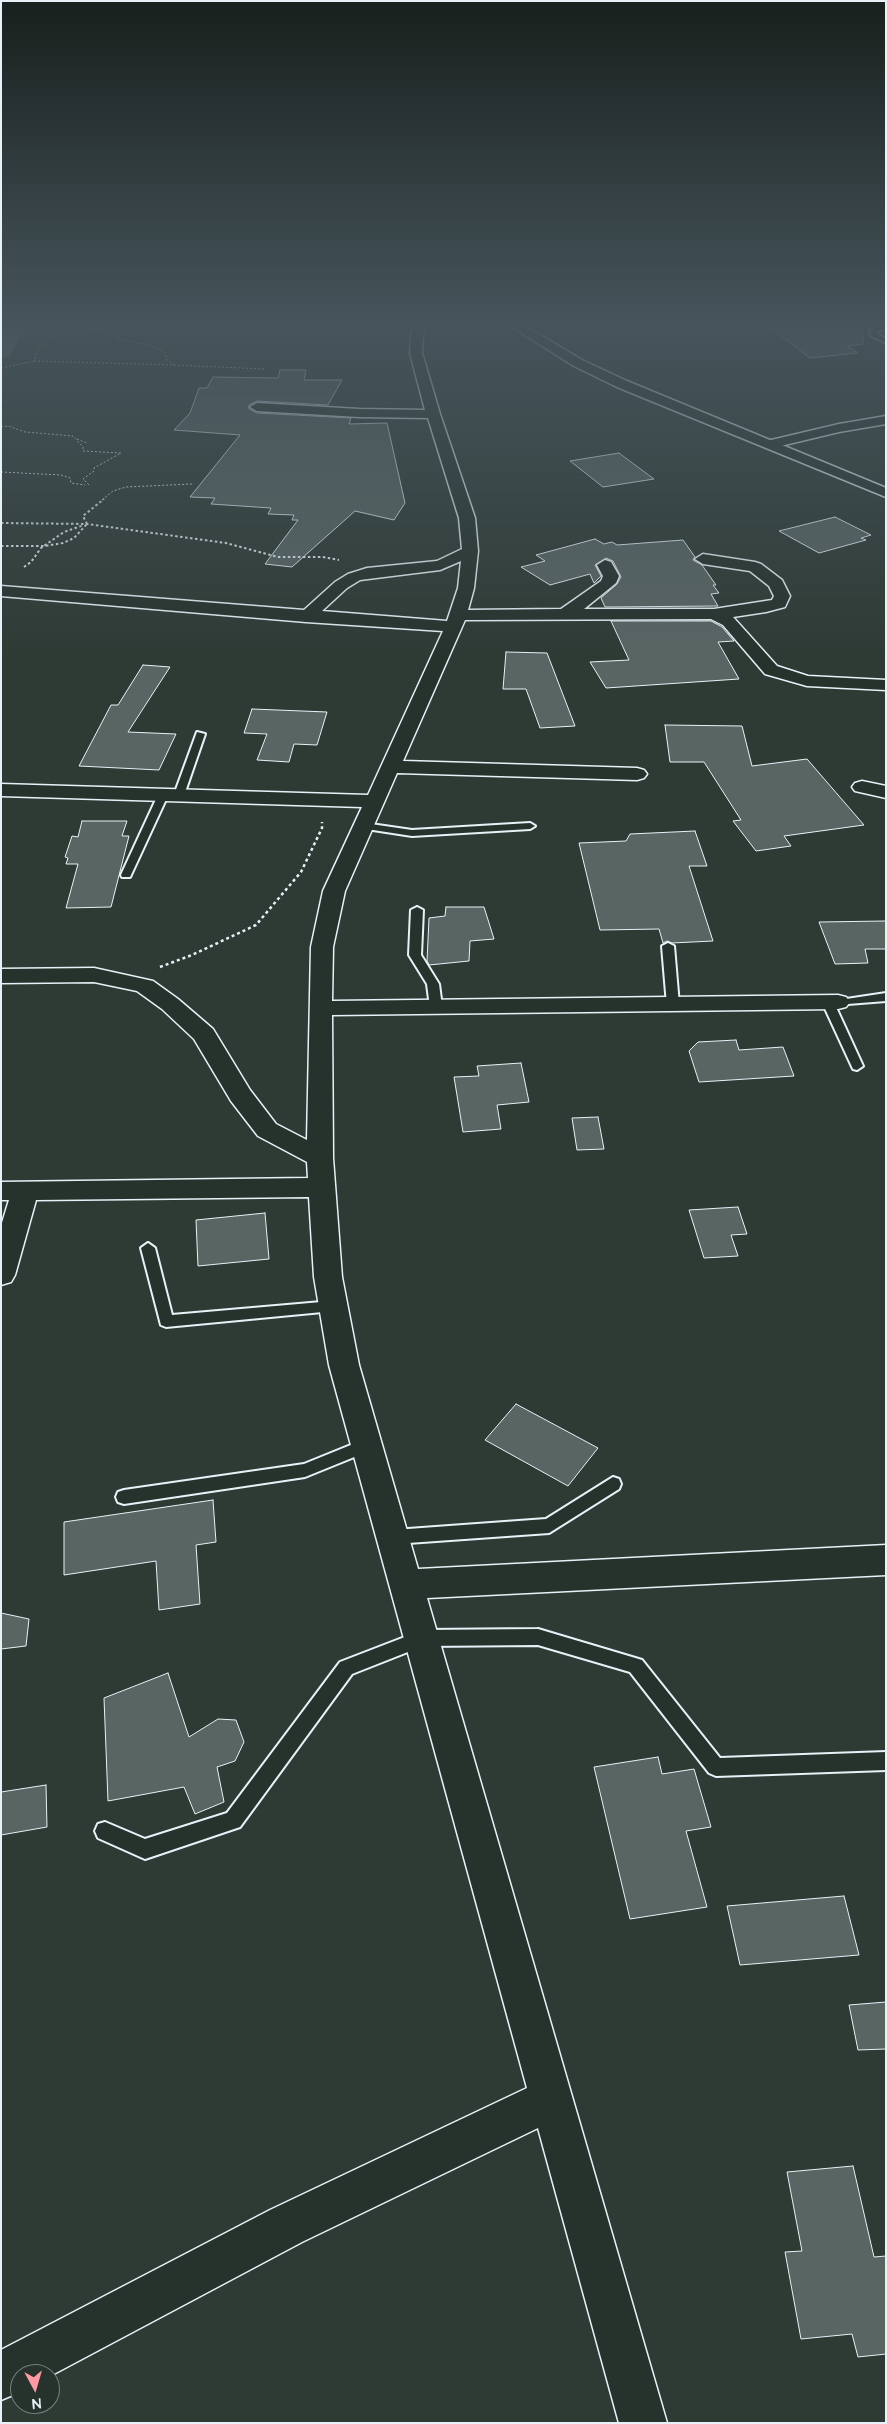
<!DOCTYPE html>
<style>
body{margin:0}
#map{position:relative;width:887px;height:2424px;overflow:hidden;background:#2e3b35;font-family:"Architects Daughter",sans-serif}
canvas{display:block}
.frame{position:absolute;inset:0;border:2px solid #e8f1f8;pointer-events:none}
.north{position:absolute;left:10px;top:2364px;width:50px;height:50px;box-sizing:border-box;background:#26332d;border:1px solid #747f7e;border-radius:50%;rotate:174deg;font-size:14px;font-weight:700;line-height:20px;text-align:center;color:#e8f1f8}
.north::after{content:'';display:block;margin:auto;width:18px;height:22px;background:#ff9aa2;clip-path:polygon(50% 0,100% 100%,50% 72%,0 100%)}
</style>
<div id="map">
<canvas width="887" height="2424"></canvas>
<div class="frame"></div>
<div class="north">N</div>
</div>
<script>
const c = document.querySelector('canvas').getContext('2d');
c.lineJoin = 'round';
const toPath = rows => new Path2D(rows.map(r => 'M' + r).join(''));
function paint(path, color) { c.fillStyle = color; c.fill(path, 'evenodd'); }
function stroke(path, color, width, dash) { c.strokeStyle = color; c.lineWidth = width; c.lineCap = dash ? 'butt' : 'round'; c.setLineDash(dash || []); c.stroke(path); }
const river = toPath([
 [5,320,29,320,10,356,1,359,1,327,5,320]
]);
const building = toPath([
 [761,320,862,320,863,344,847,346,858,353,810,358,761,320],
 [280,370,306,370,304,380,342,380,328,405,257,401,249,405,249,409,257,413,351,418,349,424,387,423,405,503,394,520,355,511,292,567,265,564,298,520,292,520,294,515,268,514,271,508,211,504,215,498,190,497,240,435,174,430,190,413,199,388,207,388,213,377,278,378,280,370],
 [619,453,654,479,603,487,570,461,619,453],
 [835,517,871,535,861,538,866,540,819,553,779,531,835,517],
 [595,539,604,544,612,542,617,545,683,540,695,557,693,560,702,565,716,585,713,585,719,593,711,594,718,606,605,607,601,598,617,584,621,577,613,561,606,558,595,565,601,576,594,583,590,574,550,585,521,567,545,561,536,555,595,539],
 [611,621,711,621,722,627,734,641,718,642,739,679,606,688,590,662,629,660,611,621],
 [506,652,547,653,575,726,540,728,526,689,503,689,506,652],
 [143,665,170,667,128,732,176,734,159,770,79,766,111,705,118,705,143,665],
 [252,709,327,712,317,745,294,744,289,762,257,760,267,734,244,733,252,709],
 [665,725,742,726,752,766,807,759,864,825,784,836,791,846,756,851,733,821,741,820,704,762,670,762,665,725],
 [82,821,127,821,122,836,129,836,111,907,66,908,78,864,66,864,68,858,65,857,72,836,78,837,82,821],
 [695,831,707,866,689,866,713,941,672,943,667,941,663,943,659,929,600,930,579,843,626,841,630,834,695,831],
 [446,907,484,907,494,939,470,941,469,961,429,965,427,961,429,918,445,916,446,907],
 [886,921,886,949,865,949,868,963,835,964,819,922,886,921],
 [736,1040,739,1050,783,1047,794,1076,699,1082,689,1051,698,1042,736,1040],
 [521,1063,529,1102,497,1105,501,1129,463,1132,454,1077,479,1076,477,1066,521,1063],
 [598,1117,604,1149,577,1150,572,1118,598,1117],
 [738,1207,747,1234,731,1235,738,1256,704,1258,689,1210,738,1207],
 [265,1213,269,1259,198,1266,196,1220,265,1213],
 [516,1404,598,1448,568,1486,485,1440,516,1404],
 [213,1500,216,1542,196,1545,200,1604,159,1610,156,1561,64,1575,64,1522,213,1500],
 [1,1613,29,1619,26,1646,1,1649,1,1613],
 [168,1673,189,1737,218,1719,236,1720,244,1742,235,1761,217,1767,224,1802,195,1814,184,1787,108,1801,104,1698,168,1673],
 [658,1757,662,1774,694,1769,711,1827,686,1831,707,1907,630,1919,594,1767,658,1757],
 [46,1785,47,1827,1,1835,1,1792,46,1785],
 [844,1896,859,1955,740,1965,727,1906,844,1896],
 [886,2002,886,2049,858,2050,849,2005,886,2002],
 [853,2166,874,2257,886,2256,886,2354,858,2357,852,2334,801,2339,785,2252,802,2251,787,2172,853,2166]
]);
const pathFar2 = toPath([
 [80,320,77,324,89,329],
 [140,320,161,322,243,321],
 [70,334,107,327,155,323],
 [34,361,174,365,166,359,166,354,153,346,117,338,118,336,104,328,103,321,113,320],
 [174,365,264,369],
 [1,368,34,361,37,351,44,343,64,332,66,327],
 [1,427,8,426,25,432,73,436,83,447,83,451,121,453,94,468,94,471,83,479,89,485],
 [77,439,87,443],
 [1,472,61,475,70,478,71,483,85,485],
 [102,500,113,491,126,487,192,484]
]);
const pathFar1 = toPath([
 [1,523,87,524,226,543,278,557,323,557,339,560],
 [87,524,83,516,104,499],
 [1,546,45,546,63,543,74,538,87,524],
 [24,567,31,562,41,548,64,532,84,525]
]);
const path = toPath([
 [160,967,192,955,256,925,301,872,322,828,322,822]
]);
const lane = toPath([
 [886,324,886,328,875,332,886,339,886,343,871,336,870,330,886,324],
 [197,732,205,734,184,795,183,797,175,797,174,795,197,732],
 [163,792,168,795,131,875,130,877,122,877,121,875,158,795,163,792],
 [364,823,412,830,530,823,535,826,530,829,412,836,360,828,360,824,364,823],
 [417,907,423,910,421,955,439,984,442,1007,436,1011,430,1007,427,984,409,955,411,910,417,907],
 [668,943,674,946,679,1005,673,1009,667,1005,662,946,668,943],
 [886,993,886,1001,835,1005,863,1066,857,1070,853,1069,822,1002,828,998,833,1001,886,993],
 [148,1243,155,1248,172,1315,333,1301,338,1302,340,1306,338,1310,333,1311,166,1327,161,1325,141,1248,148,1243],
 [368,1438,374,1439,376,1444,374,1449,305,1477,124,1504,118,1502,116,1497,118,1492,124,1490,304,1464,368,1438],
 [613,1477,619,1479,621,1484,619,1489,549,1533,394,1544,388,1542,386,1537,388,1532,394,1530,546,1519,613,1477],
 [538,1629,642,1660,720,1758,886,1752,886,1770,716,1776,709,1773,630,1672,538,1645,423,1646,352,1674,240,1827,145,1859,98,1838,95,1831,98,1824,105,1822,145,1839,227,1813,340,1662,423,1630,538,1629]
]);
const street = toPath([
 [416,320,428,320,423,335,422,353,440,414,475,518,478,551,474,588,468,610,561,609,601,581,603,576,597,565,605,560,611,562,619,576,616,583,584,609,714,609,772,600,774,596,769,586,750,571,703,564,695,559,703,554,755,562,761,564,782,580,790,596,785,607,766,612,733,617,777,666,808,676,886,680,886,690,807,686,765,674,723,625,711,619,465,620,403,761,637,768,644,770,647,774,644,778,637,780,397,773,345,891,333,947,332,1001,838,995,846,997,850,1002,846,1007,838,1009,332,1015,333,1158,342,1277,359,1365,418,1569,886,1545,886,1575,427,1598,667,2423,619,2423,538,2128,302,2242,50,2376,50,2374,20,2374,20,2392,1,2400,1,2350,270,2210,527,2088,329,1365,314,1277,309,1197,36,1200,15,1275,11,1282,1,1285,1,1226,9,1200,1,1200,1,1182,308,1178,307,1162,258,1136,231,1101,194,1039,162,1009,137,991,94,982,1,983,1,969,94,968,153,981,178,999,213,1029,250,1090,276,1124,307,1140,311,947,323,891,362,807,1,796,1,784,368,795,443,631,306,622,1,596,1,586,304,610,335,582,348,574,367,568,437,561,462,549,459,518,428,418,359,417,257,411,250,407,257,403,359,409,425,410,410,353,411,335,416,320],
 [461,561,458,588,447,621,322,611,347,588,360,580,440,570,461,561],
 [886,416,886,424,839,432,772,448,765,444,767,441,839,424,886,416],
 [862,781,886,786,886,798,855,791,852,787,855,783,862,781]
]);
const highway = toPath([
 [501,320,515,320,582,360,627,381,886,488,886,497,617,387,574,366,501,320]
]);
paint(river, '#6b7775');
paint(building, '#596563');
stroke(building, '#e8f1f8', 1);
stroke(lane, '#e8f1f8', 4);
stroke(street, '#e8f1f8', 3);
stroke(highway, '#e8f1f8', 3);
stroke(pathFar2, '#e8f1f8', 1, [2, 2]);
stroke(pathFar1, '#e8f1f8', 2, [2.5, 2.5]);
stroke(path, '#e8f1f8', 2.5, [3, 3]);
paint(lane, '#26332d');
paint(street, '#26332d');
paint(highway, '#26332d');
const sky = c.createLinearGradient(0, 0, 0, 659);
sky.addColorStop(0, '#19201d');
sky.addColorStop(0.49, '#46555c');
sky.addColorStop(1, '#46555c00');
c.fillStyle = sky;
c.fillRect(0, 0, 887, 659);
</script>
